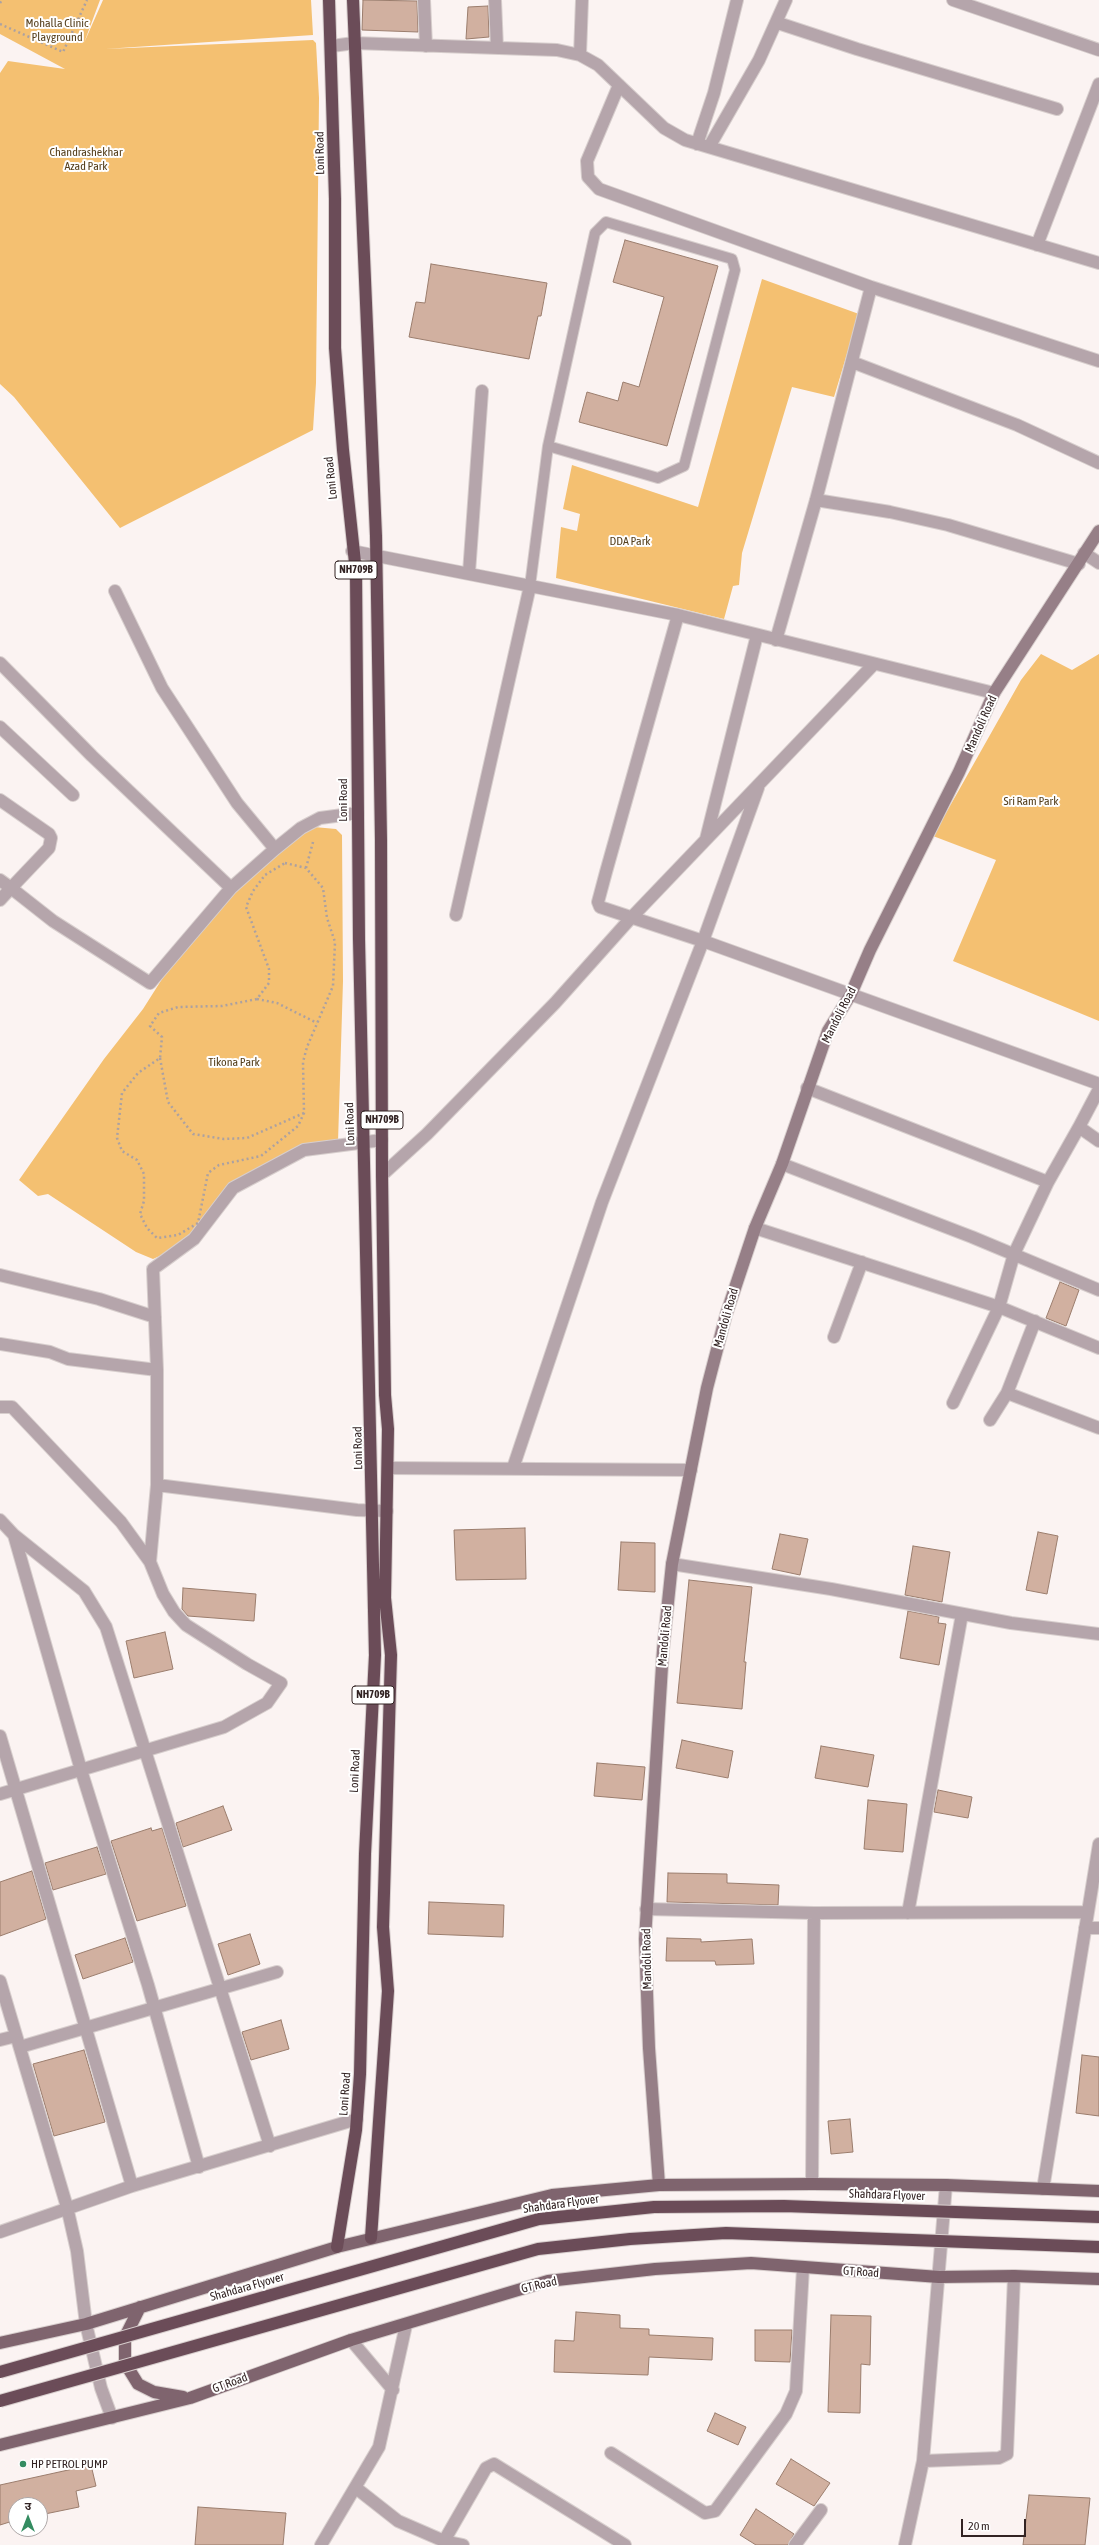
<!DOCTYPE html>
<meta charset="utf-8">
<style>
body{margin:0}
#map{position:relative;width:1099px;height:2545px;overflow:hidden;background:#fbf3f2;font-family:"Asap Condensed","Noto Sans Devanagari",sans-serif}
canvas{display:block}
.north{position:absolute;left:8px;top:2497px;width:40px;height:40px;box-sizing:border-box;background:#fff;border:1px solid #ada7a7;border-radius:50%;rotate:0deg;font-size:11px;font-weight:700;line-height:16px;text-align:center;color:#322323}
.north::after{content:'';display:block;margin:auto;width:14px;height:18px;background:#348c61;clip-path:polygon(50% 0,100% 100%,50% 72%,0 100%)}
.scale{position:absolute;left:961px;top:2519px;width:65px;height:18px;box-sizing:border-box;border:2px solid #322323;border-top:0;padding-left:5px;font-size:12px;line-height:14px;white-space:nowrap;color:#322323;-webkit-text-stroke:3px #fff;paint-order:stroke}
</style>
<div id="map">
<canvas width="1099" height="2545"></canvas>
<div class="north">उ</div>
<div class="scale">20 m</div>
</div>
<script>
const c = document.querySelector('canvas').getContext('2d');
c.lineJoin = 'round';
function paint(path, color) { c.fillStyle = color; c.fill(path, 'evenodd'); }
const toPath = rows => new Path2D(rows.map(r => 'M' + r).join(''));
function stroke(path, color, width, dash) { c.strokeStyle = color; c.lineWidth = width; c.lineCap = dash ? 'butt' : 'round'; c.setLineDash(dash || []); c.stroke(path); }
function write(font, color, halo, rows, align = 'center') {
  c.font = font + ' "Asap Condensed",sans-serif'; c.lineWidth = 4; c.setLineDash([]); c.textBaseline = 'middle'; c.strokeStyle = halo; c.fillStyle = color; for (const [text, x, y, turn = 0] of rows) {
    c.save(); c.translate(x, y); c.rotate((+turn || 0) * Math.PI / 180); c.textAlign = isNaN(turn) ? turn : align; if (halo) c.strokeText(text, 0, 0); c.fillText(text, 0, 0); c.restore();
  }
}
const green = toPath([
 [0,0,100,0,84,43,103,0,311,0,313,35,105,49,313,40,316,43,319,98,316,383,313,430,120,528,14,397,0,384,0,73,8,61,65,69,0,34],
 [762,279,859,314,834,397,792,387,742,553,739,585,733,586,724,619,556,578,561,527,577,531,580,514,563,509,572,465,698,507],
 [1041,654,1072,670,1099,654,1099,1021,953,961,996,860,933,836,1021,680],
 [314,827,336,829,342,835,343,981,338,1142,232,1184,200,1226,171,1251,153,1259,136,1252,48,1194,38,1196,19,1180,104,1059,143,1009,169,968,235,888,304,829]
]);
const building = toPath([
 [363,0,417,1,418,32,362,30,363,0],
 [488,6,489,37,466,39,468,7,488,6],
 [625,240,718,266,667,446,579,422,587,392,618,401,623,382,639,387,664,297,613,282,625,240],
 [431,264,547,283,541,316,538,316,529,359,409,337,416,302,425,303,431,264],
 [1060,1282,1079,1290,1066,1326,1046,1318,1060,1282],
 [525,1528,526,1579,456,1580,454,1530,525,1528],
 [1038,1532,1058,1536,1047,1594,1026,1590,1038,1532],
 [780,1534,808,1539,800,1575,772,1569,780,1534],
 [621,1542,655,1543,655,1592,618,1590,621,1542],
 [913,1546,950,1552,942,1602,905,1595,913,1546],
 [689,1580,752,1587,744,1662,746,1662,742,1709,677,1703,689,1580],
 [183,1588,256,1594,254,1621,188,1616,182,1609,183,1588],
 [908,1611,939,1617,938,1623,946,1624,939,1665,900,1658,908,1611],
 [165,1632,173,1669,134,1678,126,1641,165,1632],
 [682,1740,733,1751,728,1778,676,1768,682,1740],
 [821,1746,874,1755,868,1787,815,1778,821,1746],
 [597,1763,645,1767,642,1800,594,1796,597,1763],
 [938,1790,972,1797,968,1818,934,1812,938,1790],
 [868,1800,907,1804,903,1852,864,1849,868,1800],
 [223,1806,232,1830,183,1847,176,1823,223,1806],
 [151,1828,152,1831,162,1828,186,1906,137,1921,111,1841,151,1828],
 [97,1847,106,1874,53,1890,45,1863,97,1847],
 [32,1871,46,1919,0,1936,0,1882,32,1871],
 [668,1873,727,1874,727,1883,779,1885,778,1905,667,1902,668,1873],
 [429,1902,504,1905,503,1937,428,1934,429,1902],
 [250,1934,260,1964,228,1975,218,1944,250,1934],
 [125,1938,133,1962,83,1979,75,1955,125,1938],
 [667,1938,701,1939,701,1942,752,1939,754,1964,716,1965,715,1961,666,1961,667,1938],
 [281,2020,289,2049,251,2060,242,2032,281,2020],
 [84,2050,105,2122,54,2136,33,2064,84,2050],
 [1082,2055,1099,2057,1099,2116,1076,2113,1082,2055],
 [850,2119,853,2152,831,2154,828,2121,850,2119],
 [576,2312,620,2315,620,2328,649,2329,649,2335,713,2338,712,2360,649,2357,648,2375,554,2372,555,2340,574,2341,576,2312],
 [831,2315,871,2316,870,2365,861,2364,860,2413,828,2412,831,2315],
 [755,2330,792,2330,790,2362,755,2361,755,2330],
 [715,2413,746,2427,738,2445,707,2431,715,2413],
 [791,2459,830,2483,814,2506,776,2484,791,2459],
 [91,2465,96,2486,76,2491,79,2507,40,2515,40,2505,16,2505,16,2520,0,2525,0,2485,91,2465],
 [1029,2495,1090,2498,1085,2545,1023,2545,1029,2495],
 [198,2507,286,2513,283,2545,195,2545,198,2507],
 [756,2509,794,2534,788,2545,756,2545,740,2535,756,2509]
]);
const path = toPath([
 [0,3,2,0],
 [0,24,63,52,87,0],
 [285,863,306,868,323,888,327,918,335,942,333,986,307,1047,303,1062,304,1113,298,1126,261,1156,219,1165,208,1173,198,1223,178,1235,157,1238,147,1228,140,1214,144,1201,144,1174,137,1160,122,1151,117,1138,122,1093,138,1073,160,1058,162,1037,150,1026,159,1013,178,1007,222,1006,257,999,269,983,269,969,246,907,253,891,265,875,285,863],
 [306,868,313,842],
 [257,999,277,1003,317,1023],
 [160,1058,168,1102,193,1134,224,1139,247,1138,304,1113]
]);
const lane = toPath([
 [530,586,548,446,658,478,684,466,735,270,732,259,606,222,595,233,548,446]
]);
const street = toPath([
 [424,0,426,46],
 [495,0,497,48],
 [953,0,1099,50],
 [778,23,857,49,1057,109],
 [332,46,354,43,557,50,580,55,598,65,664,128,685,140,1099,263],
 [580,55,582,0],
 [619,85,587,161,588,177,599,189,871,287,1099,361],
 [697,144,714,93,737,0],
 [709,147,759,60,786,0],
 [1037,245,1099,84],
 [852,362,1017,425,1099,463],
 [816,500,890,512,948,525,1079,564],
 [352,551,678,615,994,693],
 [1084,553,1099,563],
 [469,573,482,391],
 [115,591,162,688,237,803,275,849],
 [678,615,606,872,598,902,600,907,703,941,1099,1084],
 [776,640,816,500,871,287],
 [0,663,92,756,231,888],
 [0,727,73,795],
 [0,800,49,834,51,838,49,848,11,888,0,880],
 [706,839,757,635],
 [0,900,11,888,53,921,150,983,231,888,275,849,301,828,320,818,358,813],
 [456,915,530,586],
 [807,1088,1048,1182,1079,1127,1099,1141],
 [1079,1127,1099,1089],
 [782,1164,972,1237,1099,1290],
 [382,1175,427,1134,555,1003,630,919,874,664],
 [755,1228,999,1307,1099,1348],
 [0,1275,99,1299,155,1317],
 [834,1337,862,1262],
 [0,1344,50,1352,68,1359,157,1370],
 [1007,1393,1099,1428],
 [953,1403,999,1307,1014,1254,1048,1182],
 [0,1407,12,1407,121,1522,150,1562,163,1594,174,1612,186,1625,247,1664,281,1683,267,1703,224,1727,0,1794],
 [990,1420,1007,1393,1035,1321],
 [388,1468,691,1470],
 [513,1468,602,1202,703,941,758,788],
 [157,1485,357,1510,387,1511],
 [0,1520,14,1535,81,1770,148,1985,199,2167],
 [14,1535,84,1591,106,1627,270,2146],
 [150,1562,157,1485,157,1370,153,1269,194,1239,233,1188,304,1150,382,1140],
 [672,1564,831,1589,1011,1623,1099,1634],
 [0,1736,132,2186,357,2119],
 [646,1909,814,1913,1088,1912],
 [908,1913,962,1614],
 [1085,1928,1099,1928],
 [0,1981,67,2207,77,2251,86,2324,101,2388,112,2418],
 [0,2040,16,2036],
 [20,2047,277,1972],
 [812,2184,814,1913],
 [1043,2189,1099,1844],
 [0,2232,132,2186],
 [351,2340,393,2390],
 [611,2453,705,2513,715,2511,786,2414,796,2391,803,2268],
 [923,2461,999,2458,1007,2454,1014,2276],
 [356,2488,398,2521,444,2541,463,2545],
 [444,2541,486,2468,494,2464,625,2545],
 [321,2545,379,2447,406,2325],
 [795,2545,821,2510],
 [905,2545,923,2461,946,2185]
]);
const secondary = toPath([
 [659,2185,649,2048,645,1939,663,1650,672,1564,707,1388,726,1315,755,1228,782,1164,828,1031,851,994,870,950,959,772,994,693,1099,531]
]);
const primary = toPath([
 [140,2307,125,2337,125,2363,138,2384,154,2392,183,2397],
 [0,2343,86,2324,337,2247,552,2195,659,2185,812,2184,946,2185,1099,2191],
 [0,2445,190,2398,351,2340,548,2281,655,2269,751,2263,939,2277,1014,2276,1099,2279]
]);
const highway = toPath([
 [329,0,335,199,335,348,343,450,356,572,359,939,375,1655,365,1854,360,2074,356,2130,337,2247],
 [353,0,376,536,381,840,382,1175,385,1395,388,1429,385,1598,391,1655,383,1927,388,1991,371,2238]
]);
const highwayBridge = toPath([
 [0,2372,539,2219,654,2207,784,2206,1099,2217],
 [0,2401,538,2249,630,2239,726,2233,1099,2247]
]);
const markers = [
 [23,2464,4,"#348c61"]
];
const shields = [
 [356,570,42],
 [382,1120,42],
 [373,1695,42]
];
const shieldNames = [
 ["NH709B",356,570],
 ["NH709B",382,1120],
 ["NH709B",373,1695]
];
const parkNames = [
 ["Mohalla Clinic",57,23],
 ["Playground",57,37],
 ["Chandrashekhar",86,152],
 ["Azad Park",86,166],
 ["DDA Park",630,541],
 ["Sri Ram Park",1031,801],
 ["Tikona Park",234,1062]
];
const streetNames = [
 ["Loni Road",320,153,-91],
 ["Loni Road",331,478,-96],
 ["Mandoli Road",981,724,-66],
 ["Loni Road",343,800,-90],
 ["Mandoli Road",839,1015,-63],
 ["Loni Road",350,1124,-92],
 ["Mandoli Road",726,1318,-74],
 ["Loni Road",358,1448,-91],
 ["Mandoli Road",665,1636,-85],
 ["Loni Road",355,1771,-87],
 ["Mandoli Road",647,1959,-91],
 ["Loni Road",345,2094,-86],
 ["Shahdara Flyover",887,2195,2],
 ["Shahdara Flyover",561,2204,-8],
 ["GT Road",861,2272,4],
 ["GT Road",539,2285,-13],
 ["Shahdara Flyover",247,2287,-16],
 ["GT Road",230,2383,-20]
];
const poiNames = [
 ["HP PETROL PUMP",31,2464]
];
paint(green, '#f4c071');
paint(building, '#d1b0a0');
stroke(building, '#9b7d6d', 1);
stroke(lane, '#d7cecd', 12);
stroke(street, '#d7cecd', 14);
stroke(secondary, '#d7cecd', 14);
stroke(primary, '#d7cecd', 14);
stroke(highway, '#d7cecd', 14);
stroke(path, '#aca1a1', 2.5, [2, 3]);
stroke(lane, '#b5a5ab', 10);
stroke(street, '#b5a5ab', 12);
stroke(secondary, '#967f87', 12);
stroke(primary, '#7f646e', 12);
stroke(highway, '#6b4c58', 12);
stroke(highwayBridge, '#d7cecd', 14, []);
stroke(highwayBridge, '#6b4c58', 12);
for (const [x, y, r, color] of markers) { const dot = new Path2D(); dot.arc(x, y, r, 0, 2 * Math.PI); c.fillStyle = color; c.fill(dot); stroke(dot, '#fff', 1.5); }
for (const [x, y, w] of shields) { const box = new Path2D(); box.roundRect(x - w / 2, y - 9, w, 18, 3); c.fillStyle = '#fff'; c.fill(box); stroke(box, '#322323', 1); }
write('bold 11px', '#322323', null, shieldNames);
write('12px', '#553f1c', '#fff', parkNames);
write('12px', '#322323', '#fff', streetNames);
write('12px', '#322323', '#fff', poiNames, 'left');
</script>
